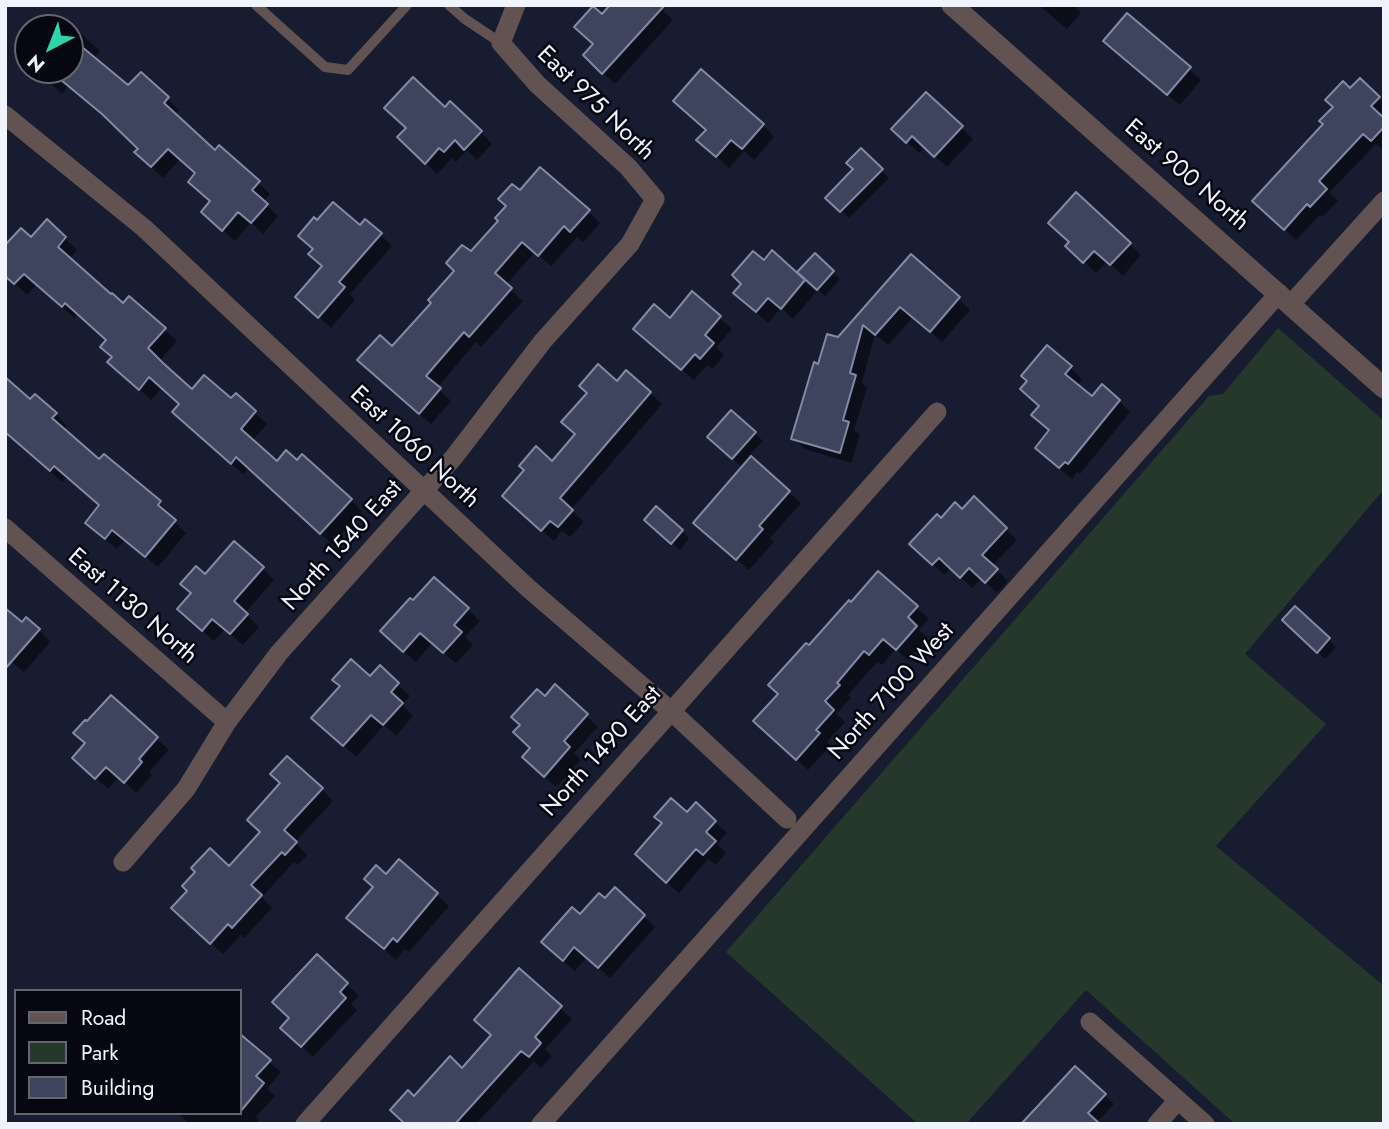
<!DOCTYPE html>
<style>
body{margin:0}
#map{position:relative;width:1389px;height:1129px;overflow:hidden;background:#171c31;font-family:Jost,sans-serif}
canvas{display:block}
.frame{position:absolute;inset:0;border:7px solid #f2f4fd;pointer-events:none}
.legend{position:absolute;left:14px;top:989px;width:228px;height:126px;box-sizing:border-box;background:#060710;border:2px solid #64666f;margin:0;padding:9px 12px;list-style:none;font-size:21px;color:#f2f4fd}
.legend li{display:flex;align-items:center;gap:14px;height:35px}
.legend b{width:35px;border:2px solid #64666f}
.north{position:absolute;left:14px;top:14px;width:70px;height:70px;box-sizing:border-box;background:#060710;border:2px solid #64666f;border-radius:50%;rotate:222deg;font-size:19px;font-weight:700;line-height:28px;text-align:center;color:#f2f4fd}
.north::after{content:'';display:block;margin:auto;width:24px;height:32px;background:#2cd5ab;clip-path:polygon(50% 0,100% 100%,50% 72%,0 100%)}
</style>
<div id="map">
<canvas width="1389" height="1129"></canvas>
<div class="frame"></div>
<ul class="legend">
<li><b style="height:9px;background:#625352"></b>Road</li>
<li><b style="height:19px;background:#26372b"></b>Park</li>
<li><b style="height:19px;background:#3e445e"></b>Building</li>
</ul>
<div class="north">N</div>
</div>
<script>
const c = document.querySelector('canvas').getContext('2d');
c.lineJoin = 'round';
function paint(path, color) { c.fillStyle = color; c.fill(path, 'evenodd'); }
const toPath = rows => new Path2D(rows.map(r => 'M' + r).join(''));
function stroke(path, color, width, dash) { c.strokeStyle = color; c.lineWidth = width; c.lineCap = dash ? 'butt' : 'round'; c.setLineDash(dash || []); c.stroke(path); }
function write(font, color, halo, rows, align = 'center') {
  c.font = font + ' Jost,sans-serif'; c.lineWidth = 5; c.setLineDash([]); c.textBaseline = 'middle'; c.strokeStyle = halo; c.fillStyle = color; for (const [text, x, y, turn = 0] of rows) {
    c.save(); c.translate(x, y); c.rotate((+turn || 0) * Math.PI / 180); c.textAlign = isNaN(turn) ? turn : align; if (halo) c.strokeText(text, 0, 0); c.fillText(text, 0, 0); c.restore();
  }
}
const green = toPath([
 [1278,328,1384,421,1384,489,1245,654,1326,724,1216,846,1384,986,1384,1124,1235,1124,1086,990,966,1124,918,1124,726,952,1209,396,1223,394]
]);
const shadow = toPath([
 [657,5,673,20,615,84,597,67,595,45,602,17],
 [1039,5,1073,5,1081,13,1067,29],
 [1127,15,1201,80,1180,105,1117,52],
 [76,29,100,51,94,59,128,88,141,74,179,110,174,115,216,152,220,148,270,194,263,202,278,216,263,234,251,222,235,241,215,223,212,202,197,174,180,159,163,178,148,164,140,149,116,125,69,86,62,94,35,70,70,70,70,36],
 [1360,80,1384,103,1382,119,1384,121,1384,151,1376,144,1329,193,1338,201,1322,217,1320,215,1296,240,1266,212,1325,124],
 [926,94,973,139,947,167,925,147,919,153,894,129],
 [445,109,481,132,492,144,477,160,467,150,456,162,452,158,437,174,400,137],
 [763,125,774,137,754,160,744,151,729,168,710,151,707,130],
 [861,150,889,178,849,218,828,197,855,169],
 [520,193,588,211,600,223,583,242,577,237,551,266,535,252,506,285,523,301,481,347,476,342,437,388,451,401,431,424,371,372,433,303,500,221],
 [47,222,77,250,69,259,124,305,129,298,177,341,159,361,192,391,231,401,236,396,267,424,252,441,277,463,351,500,362,512,332,544,249,467,243,474,185,423,180,404,162,388,151,400,121,373,108,340,78,314,74,318,37,284,27,295,13,282,31,239],
 [318,222,360,227,380,234,392,246,350,294,355,300,331,328,309,308,323,267,315,249],
 [1130,244,1141,255,1123,276,1107,261,1096,273,1067,246],
 [772,253,816,292,793,319,781,308,768,323,747,304,764,263],
 [815,255,840,279,825,296,807,279],
 [911,256,970,310,942,342,913,317,888,345,875,334,862,383,867,388,854,430,860,435,851,463,805,449,793,438,820,366],
 [692,294,732,329,716,347,724,355,713,369,707,365,694,380,646,340,670,320],
 [1071,368,1082,379,1077,386,1092,399,1119,401,1130,412,1080,474,1077,472,1072,479,1049,459,1051,431,1041,406,1034,401],
 [617,383,650,393,662,404,571,510,584,522,570,537,562,531,554,541,515,507],
 [30,402,56,414,67,426,63,430,99,462,159,503,171,514,169,517,186,533,158,567,125,540,117,549,99,534,101,506,67,477,62,482,5,431],
 [731,412,763,441,748,457,801,503,770,538,774,542,749,570,707,534,743,468,717,445],
 [974,499,1017,540,992,566,1008,581,997,593,981,578,972,588,951,568,944,575,912,544,941,520,963,511],
 [654,527,682,531,689,538,680,550],
 [263,569,274,580,245,613,259,627,243,645,225,629,214,641,190,620,205,577],
 [878,573,929,619,919,630,928,638,908,660,896,649,882,665,877,662,848,695,851,698,836,714,845,722,827,742,830,746,808,770,767,732,779,694,809,648],
 [434,579,480,621,465,637,473,645,456,663,432,643,416,662,394,643,413,602],
 [1295,608,1336,647,1325,659,1284,620],
 [22,624,39,630,50,642,24,672,5,656],
 [380,667,410,696,402,704,413,716,396,736,384,725,356,757,325,729],
 [555,687,598,727,574,753,581,760,556,787,536,769,532,749,545,699],
 [111,697,169,750,149,772,152,775,136,793,119,777,108,789,86,769,87,724],
 [322,789,333,801,295,842,307,855,298,865,294,862,262,897,272,908,244,938,241,935,223,954,185,919,229,868],
 [696,805,727,833,717,844,726,853,716,865,708,859,679,893,648,866],
 [399,862,449,906,409,952,405,949,396,960,360,929,386,877],
 [605,900,644,916,655,927,610,978,587,957,575,971,555,954,581,917],
 [317,957,359,996,351,1004,357,1010,313,1057,294,1039,291,1019],
 [519,971,572,1019,545,1049,552,1056,541,1068,534,1061,476,1124,397,1124,414,1098,462,1070,493,1036],
 [242,1038,281,1072,267,1089,275,1096,256,1117,259,1120,256,1124,189,1124,178,1113,240,1113,240,1040],
 [1075,1068,1114,1104,1096,1123,1022,1124]
]);
const building = toPath([
 [610,5,665,5,602,74,583,55,593,44,574,27,593,6,602,14,610,5],
 [1127,13,1191,67,1167,95,1103,41,1127,13],
 [70,37,128,85,141,72,169,97,164,103,215,150,219,145,260,181,252,190,268,204,251,223,238,212,222,231,201,212,210,201,188,182,195,173,168,149,151,167,134,152,138,149,102,114,49,70,70,70,70,37],
 [701,69,764,124,742,149,731,140,716,157,696,140,706,130,673,101,701,69],
 [413,77,445,107,450,101,482,131,464,150,455,140,444,152,439,148,425,164,397,137,406,128,384,108,413,77],
 [1360,78,1380,97,1371,106,1384,118,1384,127,1371,141,1363,134,1319,181,1327,189,1310,207,1307,204,1284,230,1252,201,1323,124,1319,121,1333,107,1325,100,1343,81,1350,88,1360,78],
 [926,92,963,126,934,157,912,136,906,143,891,129,926,92],
 [861,148,883,169,840,212,825,198,853,169,846,163,861,148],
 [540,167,590,210,570,232,564,226,538,256,522,242,495,273,512,288,469,337,464,332,426,376,441,388,419,414,357,360,380,335,392,346,431,303,428,300,454,271,446,263,462,245,471,251,498,221,495,218,506,206,498,199,512,184,520,190,540,167],
 [1076,192,1131,243,1110,265,1094,251,1083,263,1065,246,1069,242,1048,223,1076,192],
 [333,202,360,225,365,219,382,233,339,282,345,287,318,318,295,297,322,266,308,254,313,249,298,236,314,217,317,220,333,202],
 [47,219,66,237,58,247,111,294,112,293,123,303,129,296,166,328,148,348,163,363,192,389,204,375,231,398,236,393,256,411,241,429,277,461,286,450,297,460,302,454,352,499,320,534,236,457,231,464,172,412,179,404,149,377,139,390,107,362,112,357,100,347,106,340,65,303,62,307,24,274,14,284,5,276,5,245,21,228,31,237,47,219],
 [772,250,805,280,781,309,768,298,756,312,733,293,741,284,732,275,753,251,764,260,772,250],
 [815,253,834,271,817,290,797,272,815,253],
 [911,254,960,297,930,332,900,307,875,335,863,325,850,373,856,375,843,420,849,422,840,453,791,439,814,362,818,364,827,334,838,337,911,254],
 [692,291,721,316,705,335,714,343,700,359,695,354,681,370,633,329,654,304,670,318,692,291],
 [1047,345,1072,366,1065,374,1092,396,1102,384,1120,400,1068,464,1065,462,1059,468,1035,448,1049,430,1031,415,1039,406,1020,389,1027,381,1021,376,1047,345],
 [598,364,617,381,626,370,651,392,560,498,573,510,558,527,550,521,541,531,502,496,524,470,519,466,536,446,552,461,575,434,561,422,587,393,579,386,598,364],
 [5,377,30,399,35,394,57,413,52,418,99,459,104,454,161,501,158,505,176,520,145,557,112,530,105,539,85,523,99,505,54,466,50,471,5,432,5,377],
 [731,410,756,432,732,459,707,437,731,410],
 [751,456,790,491,759,526,763,529,736,560,693,523,751,456],
 [974,496,1007,528,982,555,998,569,985,583,969,568,960,578,939,558,932,565,909,544,937,514,941,518,955,502,962,509,974,496],
 [656,506,683,530,671,544,644,520,656,506],
 [234,541,264,567,234,601,248,614,230,634,212,619,202,631,177,609,191,593,180,584,196,566,205,574,234,541],
 [878,571,918,606,908,617,917,626,896,650,883,639,869,655,864,651,837,683,840,685,825,701,834,710,816,730,820,733,796,760,753,721,778,694,768,685,806,643,809,645,849,600,851,602,878,571],
 [434,577,469,608,454,625,462,632,443,653,420,633,403,652,380,631,410,598,413,600,434,577],
 [1295,606,1330,638,1317,653,1282,620,1295,606],
 [5,608,22,622,26,617,40,629,5,669,5,608],
 [351,659,370,676,380,665,399,683,391,692,403,703,383,725,371,715,343,746,311,718,340,686,332,680,351,659],
 [555,684,588,714,564,741,570,747,544,777,522,757,530,748,513,732,520,725,511,717,537,689,545,696,555,684],
 [111,695,158,737,139,759,142,762,124,783,106,767,95,779,72,758,85,743,73,733,85,720,87,721,111,695],
 [287,756,323,788,284,830,297,842,285,855,282,852,251,885,262,895,232,928,228,924,210,944,171,908,187,891,182,886,195,872,191,868,210,848,229,866,260,832,247,820,280,783,270,774,287,756],
 [671,798,687,812,696,802,716,821,706,832,716,841,703,855,696,849,666,883,635,854,662,823,654,817,671,798],
 [399,859,438,893,397,942,393,938,384,949,346,918,373,887,364,879,376,865,386,874,399,859],
 [615,887,645,915,598,968,574,947,563,961,541,942,572,907,580,914,599,893,605,898,615,887],
 [317,954,348,983,340,992,346,998,301,1047,280,1028,289,1018,272,1002,317,954],
 [519,968,562,1006,535,1037,541,1043,529,1057,521,1051,455,1124,405,1124,390,1110,408,1090,414,1096,450,1056,462,1068,491,1035,474,1020,519,968],
 [240,1034,271,1060,256,1076,264,1083,240,1112,240,1034],
 [1075,1066,1106,1094,1088,1113,1100,1124,1021,1124,1075,1066]
]);
const service = toPath([
 [256,5,325,67,348,70,407,5],
 [449,5,465,19,501,43]
]);
const minor = toPath([
 [5,115,144,228,528,588,671,711,787,819],
 [1291,304,1384,201],
 [5,528,227,722],
 [123,862,186,789,227,722,279,653,454,457,543,341,630,244,655,199,628,167,537,84,501,43,516,5],
 [1090,1022,1205,1124],
 [305,1124,937,412],
 [541,1124,1279,293],
 [1157,1124,1178,1100]
]);
const tertiary = toPath([
 [952,5,1384,388]
]);
const streetNames = [
 ["East 975 North",595,104,44],
 ["East 900 North",1186,176,41],
 ["East 1060 North",414,448,43],
 ["North 1540 East",343,546,-48],
 ["East 1130 North",132,607,41],
 ["North 7100 West",892,692,-48],
 ["North 1490 East",602,752,-48]
];
paint(green, '#26372b');
paint(shadow, '#0007');
paint(building, '#3e445e');
stroke(building, '#8289a4', 2);
stroke(service, '#625352', 10);
stroke(minor, '#625352', 19);
stroke(tertiary, '#625352', 21);
write('24px', '#f2f4fd', '#060710', streetNames);
</script>
